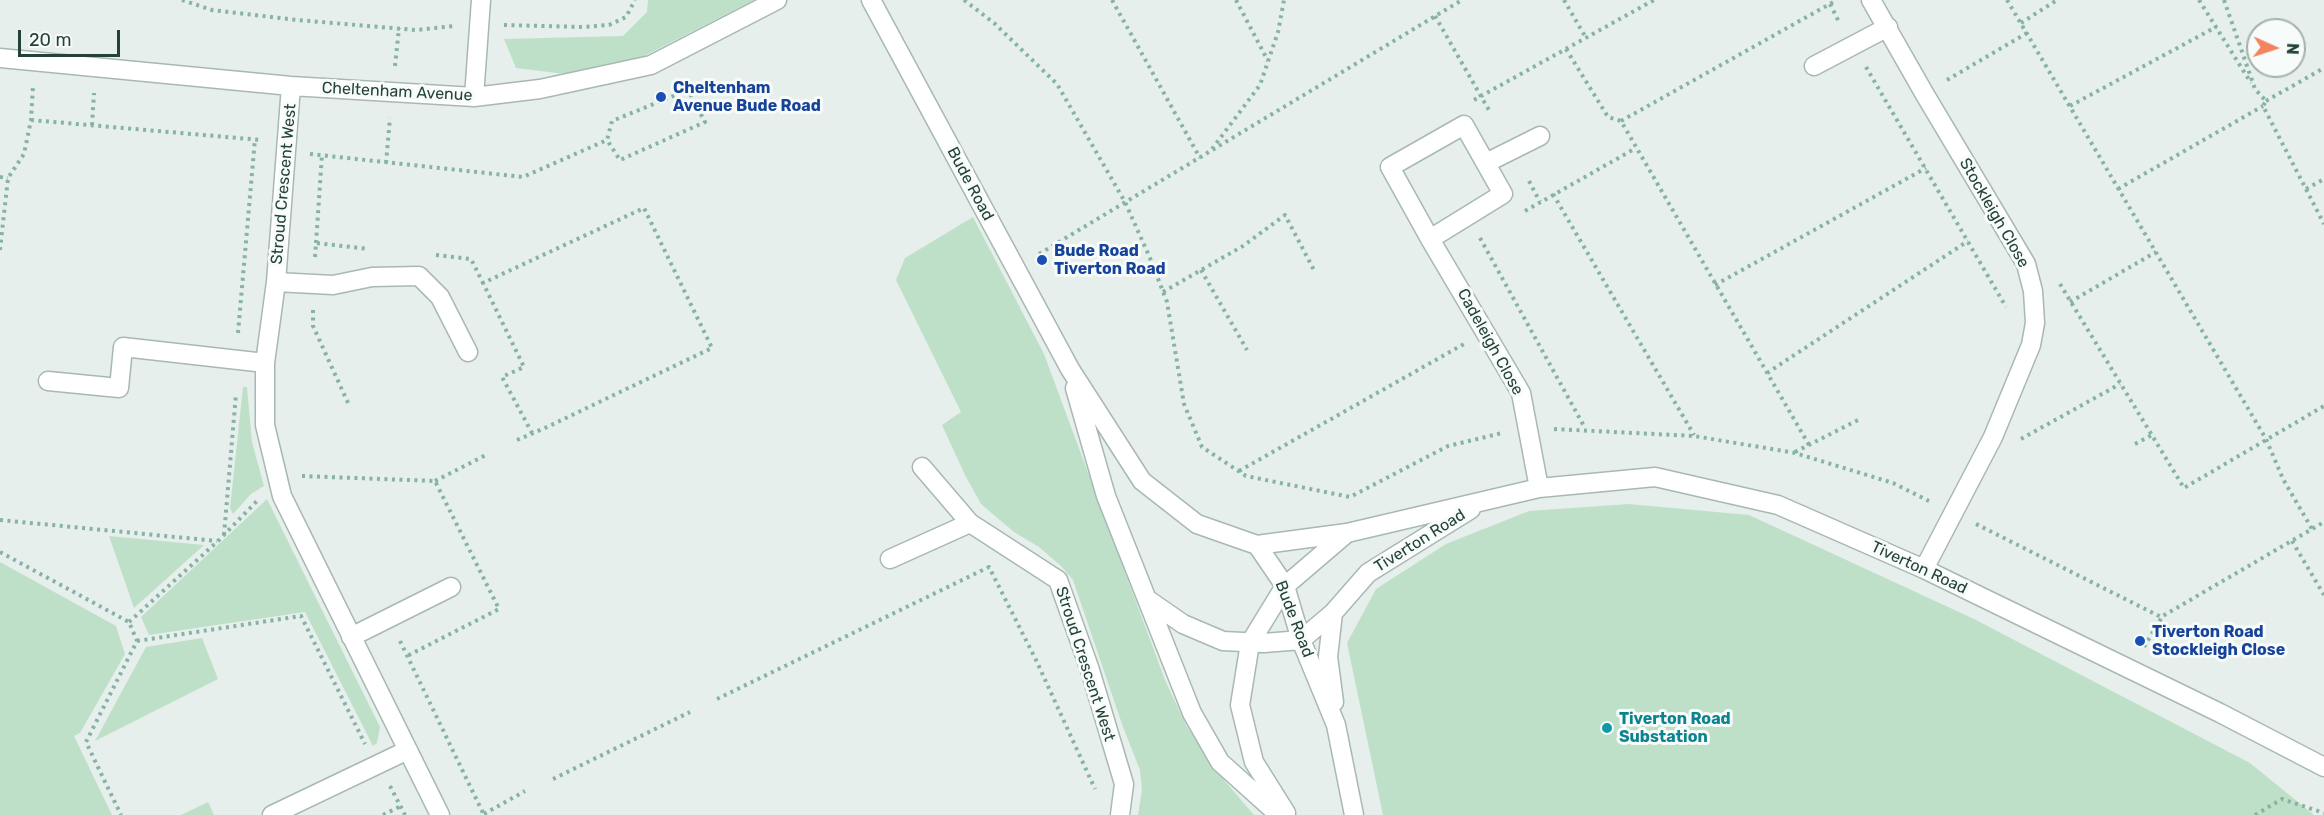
<!DOCTYPE html>
<style>
body{margin:0}
#map{position:relative;width:2324px;height:815px;overflow:hidden;background:#e6efeb;font-family:Rubik,sans-serif}
canvas{display:block}
.north{position:absolute;left:2246px;top:18px;width:60px;height:60px;box-sizing:border-box;background:#f7fbf9;border:2px solid #a3b1ad;border-radius:50%;rotate:93deg;font-size:16px;font-weight:700;line-height:24px;text-align:center;color:#24423a}
.north::after{content:'';display:block;margin:auto;width:21px;height:27px;background:#f4845f;clip-path:polygon(50% 0,100% 100%,50% 72%,0 100%)}
.scale{position:absolute;left:18px;top:30px;width:102px;height:27px;box-sizing:border-box;border:3px solid #24423a;border-top:0;padding-left:8px;font-size:18px;line-height:21px;white-space:nowrap;color:#24423a;-webkit-text-stroke:4px #f7fbf9;paint-order:stroke}
</style>
<div id="map">
<canvas width="2324" height="815"></canvas>
<div class="north">N</div>
<div class="scale">20 m</div>
</div>
<script>
const c = document.querySelector('canvas').getContext('2d');
c.lineJoin = 'round';
function paint(path, color) { c.fillStyle = color; c.fill(path, 'evenodd'); }
const toPath = rows => new Path2D(rows.map(r => 'M' + r).join(''));
function stroke(path, color, width, dash) { c.strokeStyle = color; c.lineWidth = width; c.lineCap = dash ? 'butt' : 'round'; c.setLineDash(dash || []); c.stroke(path); }
function write(font, color, halo, rows, align = 'center') {
  c.font = font + ' Rubik,sans-serif'; c.lineWidth = 6; c.setLineDash([]); c.textBaseline = 'middle'; c.strokeStyle = halo; c.fillStyle = color; for (const [text, x, y, turn = 0] of rows) {
    c.save(); c.translate(x, y); c.rotate((+turn || 0) * Math.PI / 180); c.textAlign = isNaN(turn) ? turn : align; if (halo) c.strokeText(text, 0, 0); c.fillText(text, 0, 0); c.restore();
  }
}
const green = toPath([
 [648,0,754,0,644,56,573,75,516,68,504,39,623,36,647,12],
 [973,217,1044,354,1165,680,1187,727,1224,780,1254,815,1138,815,1142,790,1140,770,1123,727,1073,580,1061,566,1039,547,1014,532,981,504,965,475,942,425,961,412,896,280,905,258],
 [243,387,247,387,252,442,264,486,251,494,233,514,230,508],
 [267,499,380,727,377,743,373,746,305,612,149,635,141,617],
 [1629,504,1749,515,1974,619,2250,763,2314,815,1383,815,1347,643,1376,589,1446,544,1529,511],
 [109,536,204,545,134,608],
 [0,562,116,626,125,654,80,733,74,736,112,815,0,815],
 [202,638,218,679,95,741,146,647],
 [208,802,214,815,181,815]
]);
const path = toPath([
 [182,0,212,10,297,20,416,30,455,26],
 [964,0,994,23,1057,84,1125,202,1150,258,1167,302,1184,404,1202,447,1246,476,1350,497,1448,446,1502,433],
 [1112,0,1200,158],
 [1236,0,1268,61],
 [1564,0,1586,38],
 [2007,0,2266,439,2283,479,2312,529],
 [2199,0,2251,83],
 [2224,0,2255,89,2266,101,2263,106,2324,224],
 [1830,4,1839,22],
 [1435,16,1490,112],
 [2021,23,2057,0],
 [504,25,584,27,609,25,626,17,635,0],
 [1566,49,1608,117,1621,121,1809,445],
 [395,66,399,28],
 [1866,67,2006,307],
 [1947,80,2027,33],
 [1474,100,1654,0],
 [2266,101,2324,68],
 [2070,106,2216,27],
 [31,120,261,140],
 [1621,121,1837,0],
 [92,125,94,93],
 [1212,149,1260,85,1278,32,1284,0],
 [310,154,523,177,607,140,612,121,688,90,705,122,620,160,607,140],
 [386,163,390,118],
 [0,177,8,178],
 [1529,181,1540,202],
 [2118,189,2263,106],
 [2306,189,2324,179],
 [1553,194,1694,435],
 [1525,211,1636,148],
 [1480,238,1585,428],
 [316,243,322,155],
 [0,250,8,178,24,154,31,120,33,86],
 [1039,254,1462,0],
 [436,255,471,259,483,283],
 [315,257,316,243,369,249],
 [1201,270,1247,350],
 [2060,284,2184,488,2324,406],
 [1715,285,1926,168],
 [1163,292,1243,246,1285,215,1315,272],
 [2070,302,2156,252],
 [313,310,313,326,349,405],
 [238,333,255,139],
 [1767,373,1968,241],
 [1554,429,1694,436,1795,453,1893,483,1929,501],
 [2021,439,2120,384],
 [517,440,545,428,712,348,644,208,483,283,524,367,502,377,532,433],
 [2135,444,2152,435],
 [1795,452,1858,420],
 [1239,471,1464,344],
 [302,476,435,481,499,609,407,656],
 [435,481,486,455],
 [0,520,217,541],
 [1976,524,2161,617,2324,522],
 [224,535,236,394],
 [2292,541,2324,595],
 [0,552,129,622,137,641,86,742,121,815],
 [129,622,218,541,257,501],
 [137,641,301,616,365,744],
 [400,641,484,815],
 [2144,647,2162,617],
 [717,699,989,567,1036,660,1095,789],
 [553,779,690,712],
 [390,786,405,815],
 [484,814,525,791],
 [383,815,401,806],
 [2255,815,2282,799,2324,813]
]);
const minor = toPath([
 [871,0,1070,369,1142,481,1197,524,1257,545,1285,586,1301,640,1336,725,1354,815],
 [1871,0,1924,93,2026,264,2033,291,2035,323,2031,345,1993,437,1924,569],
 [0,58,291,86,474,97,540,89,651,65,777,0],
 [1814,66,1888,27],
 [291,86,276,282,265,363,265,425,282,496,440,815],
 [474,97,481,0],
 [1486,163,1540,136],
 [1430,239,1503,194,1464,125,1390,167,1430,239,1521,393,1539,488],
 [276,282,333,285,372,277,419,276,440,297,468,352],
 [48,381,119,388,123,347,265,363],
 [1075,388,1106,496,1192,713,1220,762,1279,815],
 [922,467,970,523,1058,580,1090,670,1124,784,1120,815],
 [1257,545,1347,533,1539,488,1655,477,1778,505,1924,569,2220,713,2324,767],
 [890,559,970,523],
 [1147,599,1183,624,1223,641,1264,643,1301,640,1333,613,1368,573,1471,509],
 [1333,613,1328,657,1334,702],
 [351,637,451,587],
 [1286,813,1254,762,1240,705,1250,643,1285,586,1347,533],
 [272,815,408,750]
]);
const markers = [
 [661,97,6,"#1a4fb4"],
 [1042,260,6,"#1a4fb4"],
 [2140,641,6,"#1a4fb4"],
 [1607,728,6,"#0f9aa8"]
];
const transitNames = [
 ["Cheltenham",673,88],
 ["Avenue Bude Road",673,106],
 ["Bude Road",1054,251],
 ["Tiverton Road",1054,269],
 ["Tiverton Road",2152,632],
 ["Stockleigh Close",2152,650]
];
const streetNames = [
 ["Cheltenham Avenue",397,92,3],
 ["Stroud Crescent West",284,184,-85],
 ["Bude Road",970,184,62],
 ["Stockleigh Close",1994,213,60],
 ["Cadeleigh Close",1490,342,61],
 ["Tiverton Road",1420,541,-32],
 ["Tiverton Road",1919,568,25],
 ["Bude Road",1294,619,69],
 ["Stroud Crescent West",1085,664,72]
];
const cultureNames = [
 ["Tiverton Road",1619,719],
 ["Substation",1619,737]
];
paint(green, '#bfe0c8');
stroke(minor, '#a8b8b2', 21);
stroke(path, '#86b3a5', 4, [3, 4.5]);
stroke(minor, '#fff', 18);
for (const [x, y, r, color] of markers) { const dot = new Path2D(); dot.arc(x, y, r, 0, 2 * Math.PI); c.fillStyle = color; c.fill(dot); stroke(dot, '#f7fbf9', 2); }
write('bold 16px', '#164399', '#f7fbf9', transitNames, 'left');
write('16px', '#24423a', '#f7fbf9', streetNames);
write('bold 16px', '#0d838f', '#f7fbf9', cultureNames, 'left');
</script>
